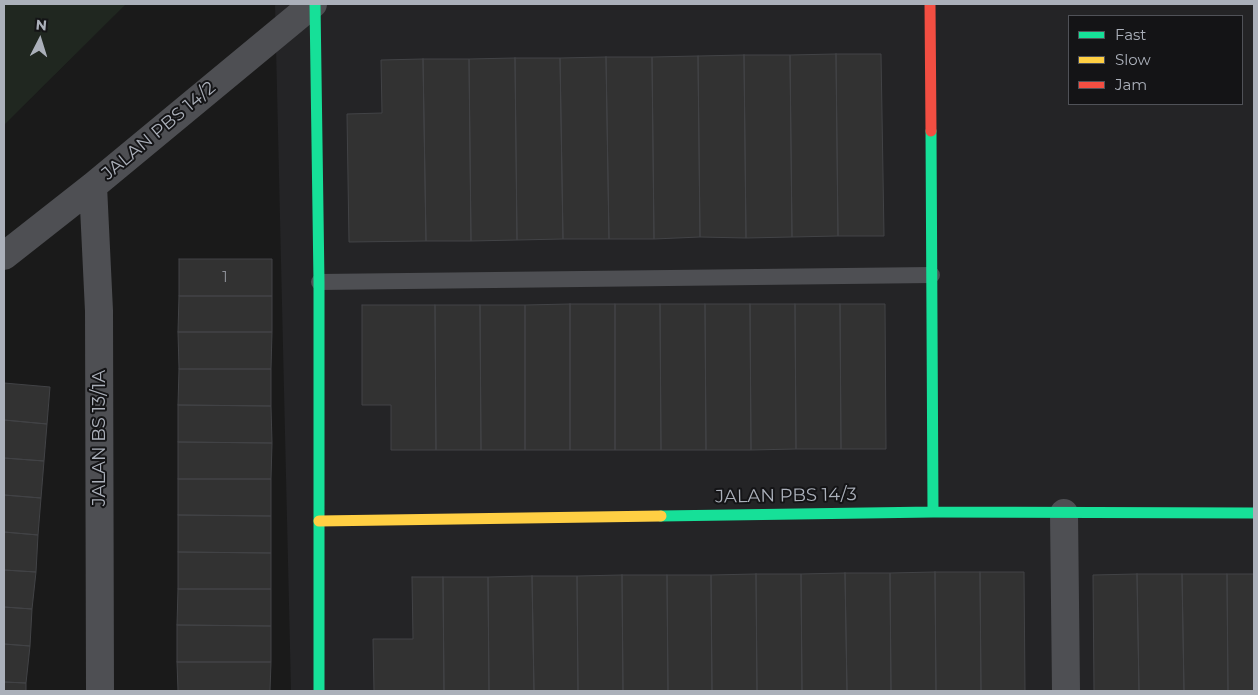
<!DOCTYPE html>
<style>
body{margin:0}
#map{position:relative;width:1258px;height:695px;overflow:hidden;background:#1a1a1a;font-family:Montserrat,sans-serif}
canvas{display:block}
.frame{position:absolute;inset:0;border:5px solid #abb0ba;pointer-events:none}
.legend{position:absolute;left:1068px;top:15px;width:175px;height:90px;box-sizing:border-box;background:#141416;border:1px solid #505258;margin:0;padding:6px 9px;list-style:none;font-size:15px;color:#abb0ba}
.legend li{display:flex;align-items:center;gap:10px;height:25px}
.legend b{width:25px;border:1px solid #505258}
.north{position:absolute;left:15px;top:15px;width:50px;height:50px;-webkit-text-stroke:4px #141416;paint-order:stroke;rotate:5deg;font-size:14px;font-weight:700;line-height:20px;text-align:center;color:#abb0ba}
.north::after{content:'';display:block;margin:auto;width:18px;height:22px;background:#abb0ba;clip-path:polygon(50% 0,100% 100%,50% 72%,0 100%)}
</style>
<div id="map">
<canvas width="1258" height="695"></canvas>
<div class="frame"></div>
<ul class="legend">
<li><b style="height:6px;background:#16e098"></b>Fast</li>
<li><b style="height:6px;background:#ffcf43"></b>Slow</li>
<li><b style="height:6px;background:#f24e42"></b>Jam</li>
</ul>
<div class="north">N</div>
</div>
<script>
const c = document.querySelector('canvas').getContext('2d');
c.lineJoin = 'round';
function paint(path, color) { c.fillStyle = color; c.fill(path, 'evenodd'); }
const toPath = rows => new Path2D(rows.map(r => 'M' + r).join(''));
function stroke(path, color, width, dash) { c.strokeStyle = color; c.lineWidth = width; c.lineCap = dash ? 'butt' : 'round'; c.setLineDash(dash || []); c.stroke(path); }
function write(font, color, halo, rows, align = 'center') {
  c.font = font + ' Montserrat,sans-serif'; c.lineWidth = 4; c.setLineDash([]); c.textBaseline = 'middle'; c.strokeStyle = halo; c.fillStyle = color; for (const [text, x, y, turn = 0] of rows) {
    c.save(); c.translate(x, y); c.rotate((+turn || 0) * Math.PI / 180); c.textAlign = isNaN(turn) ? turn : align; if (halo) c.strokeText(text, 0, 0); c.fillText(text, 0, 0); c.restore();
  }
}
const built = toPath([
 [275,4,1254,4,1254,691,291,691],
 [1069,16,1242,16,1242,104,1069,104]
]);
const green = toPath([
 [4,4,126,4,4,125]
]);
const building = toPath([
 [836,54,881,54,884,236,838,236,836,54],
 [836,54,838,236,792,237,790,55,836,54],
 [744,55,790,55,792,237,746,238,744,55],
 [744,55,746,238,700,237,698,56,744,55],
 [698,56,700,237,654,239,652,57,698,56],
 [606,57,652,57,654,239,609,239,606,57],
 [606,57,609,239,563,239,560,58,606,57],
 [515,58,560,58,563,239,517,240,515,58],
 [515,58,517,240,471,241,469,59,515,58],
 [423,59,426,241,349,242,347,114,382,113,381,60,423,59],
 [423,59,469,59,471,241,426,241,423,59],
 [179,259,272,259,272,296,179,296,179,259],
 [179,296,272,296,272,332,178,332,179,296],
 [570,304,615,304,615,450,570,450,570,304],
 [570,304,570,450,525,450,525,305,570,304],
 [615,304,660,304,661,450,615,450,615,304],
 [660,304,705,304,706,450,661,450,660,304],
 [705,304,750,304,751,450,706,450,705,304],
 [750,304,795,304,796,449,751,450,750,304],
 [795,304,840,304,841,449,796,449,795,304],
 [840,304,885,304,886,449,841,449,840,304],
 [362,305,435,305,436,450,391,450,391,405,362,405,362,305],
 [435,305,480,305,481,450,436,450,435,305],
 [480,305,525,305,525,450,481,450,480,305],
 [178,332,272,332,271,369,179,369,178,332],
 [179,369,271,369,271,406,178,405,179,369],
 [4,383,50,387,47,424,4,420,4,383],
 [178,405,271,406,272,443,178,442,178,405],
 [4,420,47,424,44,461,4,458,4,420],
 [178,442,272,443,271,479,178,479,178,442],
 [4,458,44,461,41,498,4,495,4,458],
 [178,479,271,479,271,516,178,515,178,479],
 [4,495,41,498,38,535,4,532,4,495],
 [178,515,271,516,271,553,178,552,178,515],
 [4,532,38,535,36,572,4,570,4,532],
 [178,552,271,553,271,589,178,589,178,552],
 [4,570,36,572,32,609,4,607,4,570],
 [935,572,980,572,981,691,936,691,935,572],
 [935,572,936,691,891,691,890,573,935,572],
 [980,572,1024,572,1025,691,981,691,980,572],
 [845,573,890,573,891,691,847,691,845,573],
 [845,573,847,691,802,691,801,574,845,573],
 [756,574,801,574,802,691,757,691,756,574],
 [756,574,757,691,712,691,711,575,756,574],
 [1137,574,1139,691,1094,691,1093,575,1137,574],
 [1137,574,1182,574,1184,691,1139,691,1137,574],
 [1182,574,1227,574,1228,691,1184,691,1182,574],
 [1227,574,1254,574,1254,691,1228,691,1227,574],
 [622,575,667,575,668,691,623,691,622,575],
 [622,575,623,691,578,691,577,576,622,575],
 [667,575,711,575,712,691,668,691,667,575],
 [532,576,577,576,578,691,534,691,532,576],
 [532,576,534,691,489,691,488,577,532,576],
 [412,577,443,577,444,691,374,691,373,639,413,639,412,577],
 [443,577,488,577,489,691,444,691,443,577],
 [178,589,271,589,271,626,177,625,178,589],
 [4,607,32,609,30,646,4,644,4,607],
 [177,625,271,626,271,662,177,662,177,625],
 [4,644,30,646,26,683,4,682,4,644],
 [177,662,271,662,270,691,178,691,177,662],
 [4,682,26,683,26,691,4,691,4,682]
]);
const lane = toPath([
 [319,282,932,275]
]);
const street = toPath([
 [93,186,99,311,100,691],
 [4,256,93,186,313,4],
 [1064,513,1066,691]
]);
const fast = toPath([
 [315,4,319,282,319,691],
 [931,131,933,512],
 [661,516,933,512,1254,513]
]);
const slow = toPath([
 [319,521,661,516]
]);
const jam = toPath([
 [930,4,931,131]
]);
const numberNames = [
 ["1",225,278]
];
const streetNames = [
 ["JALAN PBS 14/2",159,131,-40],
 ["JALAN BS 13/1A",100,438,-90],
 ["JALAN PBS 14/3",786,496,-1]
];
paint(built, '#242426');
paint(green, '#202720');
paint(building, '#323232');
stroke(building, '#424346', 1);
stroke(lane, '#4e4f53', 16);
stroke(street, '#4e4f53', 28);
stroke(fast, '#16e098', 11);
stroke(slow, '#ffcf43', 11);
stroke(jam, '#f24e42', 11);
write('15px', '#8d9098', null, numberNames);
write('18px', '#abb0ba', '#141416', streetNames);
</script>
